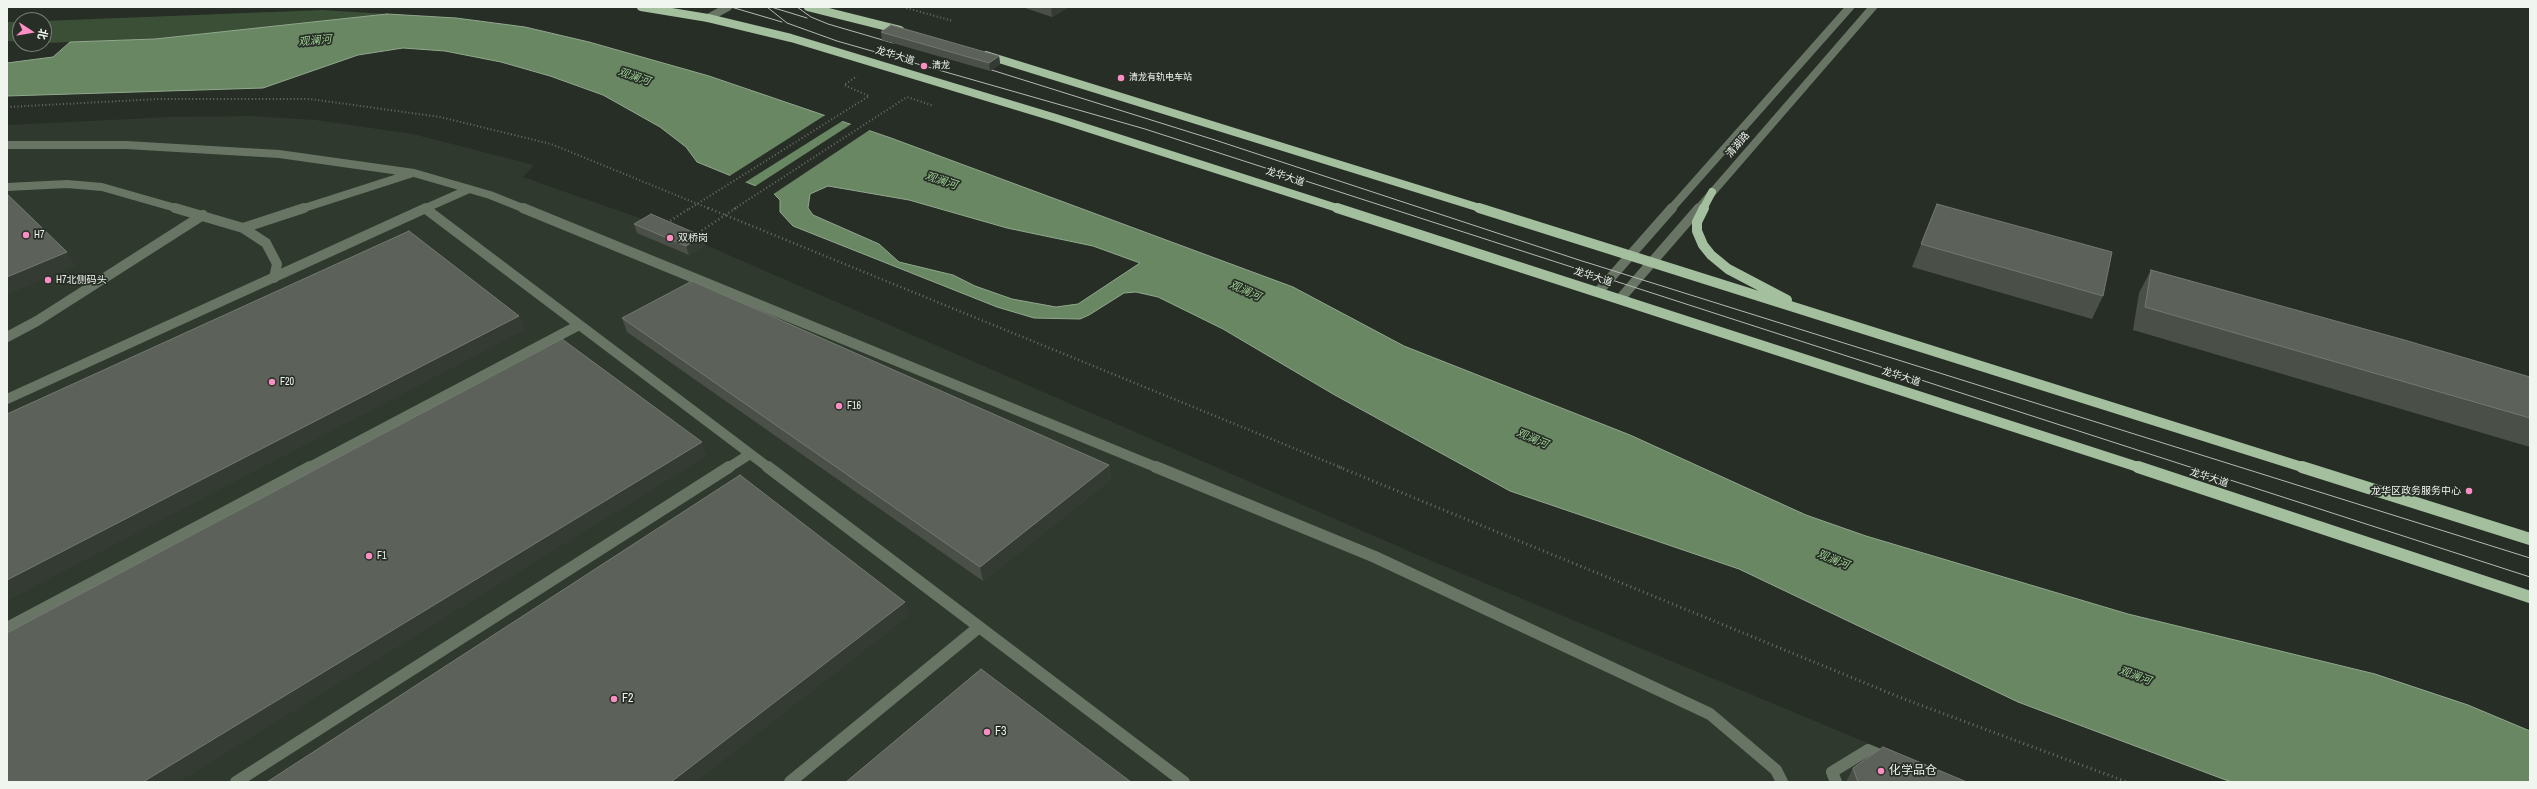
<!DOCTYPE html>
<meta charset="utf-8">
<style>
body{margin:0}
#map{position:relative;width:2537px;height:789px;overflow:hidden;background:#272e26;font-family:"Archivo Narrow","Noto Sans SC",sans-serif}
canvas{display:block}
.frame{position:absolute;inset:0;border:8px solid #f1f5f0;pointer-events:none}
.north{position:absolute;left:12px;top:12px;width:40px;height:40px;box-sizing:border-box;background:#272e26;border:1px solid #787e77;border-radius:50%;rotate:102deg;font-size:11px;font-weight:700;line-height:16px;text-align:center;color:#f1f5f0}
.north::after{content:'';display:block;margin:auto;width:14px;height:18px;background:#fb8fc3;clip-path:polygon(50% 0,100% 100%,50% 72%,0 100%)}
</style>
<div id="map">
<canvas width="2537" height="789"></canvas>
<div class="frame"></div>
<div class="north">北</div>
</div>
<script>
const c = document.querySelector('canvas').getContext('2d');
c.lineJoin = 'round';
function paint(path, color) { c.fillStyle = color; c.fill(path, 'evenodd'); }
const toPath = rows => new Path2D(rows.map(r => 'M' + r).join(''));
function stroke(path, color, width, dash) { c.strokeStyle = color; c.lineWidth = width; c.lineCap = dash ? 'butt' : 'round'; c.setLineDash(dash || []); c.stroke(path); }
function write(font, color, halo, rows, align = 'center') {
  c.font = font + ' "Archivo Narrow","Noto Sans SC",sans-serif'; c.lineWidth = 3.5; c.setLineDash([]); c.textBaseline = 'middle'; c.strokeStyle = halo; c.fillStyle = color; for (const [text, x, y, turn = 0] of rows) {
    c.save(); c.translate(x, y); c.rotate((+turn || 0) * Math.PI / 180); c.textAlign = isNaN(turn) ? turn : align; if (halo) c.strokeText(text, 0, 0); c.fillText(text, 0, 0); c.restore();
  }
}
const built = toPath([
 [250,116,316,120,413,134,534,165,523,177,662,226,1427,559,1961,782,7,782,7,125,170,117]
]);
const green = toPath([
 [322,10,387,14,155,39,44,43,44,21],
 [7,22,20,22,20,42,7,41]
]);
const water = toPath([
 [387,14,456,18,525,27,589,42,709,76,891,138,1293,287,1404,346,1630,435,1806,515,1866,536,2128,614,2375,674,2468,705,2530,731,2530,782,2232,782,2223,779,2018,702,1739,569,1510,491,1333,394,1223,329,1158,297,1136,292,1124,293,1089,315,1080,319,1034,318,997,307,793,226,780,212,780,200,773,193,697,162,686,147,660,127,603,95,550,76,501,62,445,51,403,48,358,55,263,88,7,96,7,63,53,57,70,42,155,39,387,14],
 [828,186,909,200,1007,228,1093,246,1140,263,1078,304,1056,307,1012,299,975,286,953,275,899,262,879,244,813,215,808,208,810,194,828,186]
]);
const pier = toPath([
 [827,114,844,120,744,183,728,177],
 [853,123,871,129,772,195,754,187]
]);
const pathFar2 = toPath([
 [903,7,953,21],
 [7,107,159,99,310,99,440,117,551,144,710,209],
 [689,209,869,96,844,85,857,76],
 [734,209,907,97,934,106]
]);
const pathFar1 = toPath([
 [708,208,1342,468],
 [667,223,690,208],
 [695,235,736,208]
]);
const path = toPath([
 [1339,467,1904,699,2127,782]
]);
const minorFar2 = toPath([
 [708,18,728,7],
 [7,145,126,145,279,154,414,173,490,195,525,209],
 [7,187,67,184,102,187,179,209],
 [301,209,410,174],
 [424,209,469,189],
 [1671,209,1850,7],
 [1698,209,1873,7]
]);
const minorFar1 = toPath([
 [175,208,243,228,266,243,277,264,274,278],
 [523,208,1158,468],
 [426,209,769,468],
 [243,228,304,208],
 [1598,292,1672,208],
 [1620,299,1699,208],
 [7,337,37,321,203,215],
 [7,399,426,208],
 [308,468,579,325],
 [728,468,750,454]
]);
const minor = toPath([
 [768,467,1184,782],
 [1156,467,1375,557,1710,714,1776,770,1782,782],
 [7,628,310,467],
 [236,782,729,467],
 [790,782,979,627],
 [1836,782,1832,772,1868,750,1887,758]
]);
const majorFar2 = toPath([
 [641,7,708,18,791,38,1056,118,1340,209],
 [808,7,900,30],
 [986,55,1483,209],
 [1703,209,1712,192]
]);
const majorFar1 = toPath([
 [1337,208,2141,468],
 [1479,208,2305,468],
 [1704,208,1697,222,1697,231,1703,245,1711,255,1728,269,1787,300]
]);
const major = toPath([
 [2138,467,2530,597],
 [2302,467,2530,539]
]);
const tram = toPath([
 [731,7,782,22],
 [767,7,787,23,837,41,1145,129,2530,577],
 [771,7,807,18],
 [797,7,811,17,828,24,893,43],
 [982,67,1215,140,1579,260,2530,558]
]);
const wall = toPath([
 [1022,7,1069,7,1052,17],
 [881,32,999,56,1000,64,990,71,882,40],
 [1937,204,2103,296,2092,319,1912,267],
 [634,224,705,245,689,255,637,233],
 [2151,270,2530,377,2530,447,2133,330,2139,293],
 [622,318,1109,465,1111,479,983,581,627,332],
 [1853,768,1967,782,1846,782]
]);
const shadedWall = toPath([
 [1051,7,1069,7,1052,17],
 [999,56,1000,64,990,71,989,63],
 [702,236,705,245,689,255,686,246],
 [67,252,76,266,7,295,7,277],
 [519,316,525,330,7,601,7,580],
 [702,442,707,456,179,782,143,782],
 [1109,465,1111,479,983,581,980,567],
 [905,602,909,616,696,782,671,782]
]);
const building = toPath([
 [891,25,999,56,989,63,881,32,891,25],
 [7,194,67,252,7,277,7,194],
 [1937,204,2112,252,2103,296,1921,244,1937,204],
 [651,214,702,236,686,246,634,224,651,214],
 [409,231,519,316,7,580,7,414,409,231],
 [2151,270,2401,339,2530,377,2530,418,2145,307,2151,270],
 [692,281,1109,465,980,567,622,318,692,281],
 [562,339,702,442,143,782,7,782,7,633,562,339],
 [740,475,905,602,671,782,267,782,740,475],
 [981,669,1131,782,846,782,981,669],
 [1883,747,1967,782,1858,782,1853,768,1883,747]
]);
const markers = [
 [924,66,4,"#fb8fc3"],
 [1121,78,4,"#fb8fc3"],
 [26,235,4,"#fb8fc3"],
 [670,238,4,"#fb8fc3"],
 [48,280,4,"#fb8fc3"],
 [272,382,4,"#fb8fc3"],
 [839,406,4,"#fb8fc3"],
 [2469,491,4,"#fb8fc3"],
 [369,556,4,"#fb8fc3"],
 [614,699,4,"#fb8fc3"],
 [987,732,4,"#fb8fc3"],
 [1881,771,4,"#fb8fc3"]
];
const farPoinames = [
 ["清龙",932,66],
 ["清龙有轨电车站",1129,78]
];
const streetNames = [
 ["龙华大道",895,56,17],
 ["清湖路",1738,145,-49],
 ["龙华大道",1285,177,18],
 ["龙华大道",1593,277,18],
 ["龙华大道",1901,377,18],
 ["龙华大道",2209,478,18]
];
const poiNames = [
 ["H7",34,235],
 ["双桥岗",678,238],
 ["H7北侧码头",56,280],
 ["F20",280,382],
 ["F16",847,406],
 ["龙华区政务服务中心",2461,491,"right"],
 ["F1",377,556]
];
const waterNames = [
 ["观澜河",315,41,-5],
 ["观澜河",634,77,19],
 ["观澜河",941,181,18],
 ["观澜河",1245,291,24],
 ["观澜河",1532,439,23],
 ["观澜河",1833,560,22],
 ["观澜河",2135,676,20]
];
const nearPoinames = [
 ["F2",622,699],
 ["F3",995,732],
 ["化学品仓",1889,771]
];
paint(built, '#2f392d');
paint(green, '#3b4f37');
paint(water, '#688762');
stroke(water, '#91a88d', 1);
paint(pier, '#272e26');
stroke(pathFar2, '#696f68', 2, [1, 2.5]);
stroke(pathFar1, '#696f68', 2.5, [1, 3]);
stroke(path, '#696f68', 3, [1, 3.5]);
stroke(minorFar2, '#687565', 8);
stroke(minorFar1, '#687565', 10);
stroke(minor, '#687565', 12);
stroke(majorFar2, '#a3bf9e', 8);
stroke(majorFar1, '#a3bf9e', 10);
stroke(major, '#a3bf9e', 12);
stroke(tram, '#b5bab4', 1);
paint(wall, '#4a5048');
paint(shadedWall, '#343b33');
paint(building, '#5c625a');
stroke(building, '#737971', 1);
for (const [x, y, r, color] of markers) { const dot = new Path2D(); dot.arc(x, y, r, 0, 2 * Math.PI); c.fillStyle = color; c.fill(dot); stroke(dot, '#272e26', 1.5); }
write('9px', '#f1f5f0', '#272e26', farPoinames, 'left');
write('10px', '#f1f5f0', '#272e26', streetNames);
write('10px', '#f1f5f0', '#272e26', poiNames, 'left');
write('italic 11px', '#9fd096', '#272e26', waterNames);
write('12px', '#f1f5f0', '#272e26', nearPoinames, 'left');
</script>
